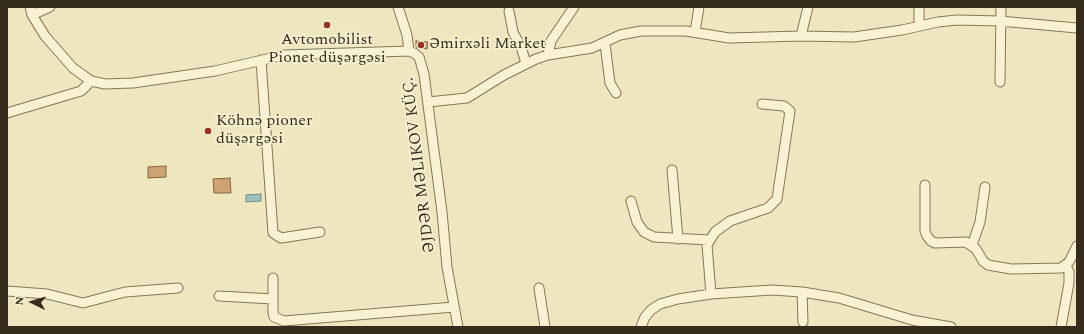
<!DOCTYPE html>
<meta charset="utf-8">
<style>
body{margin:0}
#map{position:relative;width:1084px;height:334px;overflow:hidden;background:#eee6bf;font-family:Spectral,serif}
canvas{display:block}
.frame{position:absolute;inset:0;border:8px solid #362c1c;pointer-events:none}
.north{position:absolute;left:12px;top:282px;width:40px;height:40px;-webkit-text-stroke:3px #f6efcf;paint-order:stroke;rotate:275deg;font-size:11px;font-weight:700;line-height:16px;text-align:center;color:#362c1c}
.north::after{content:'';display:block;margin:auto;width:14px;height:18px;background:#362c1c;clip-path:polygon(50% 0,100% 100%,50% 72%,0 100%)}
</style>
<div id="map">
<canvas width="1084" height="334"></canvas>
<div class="frame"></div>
<div class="north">N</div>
</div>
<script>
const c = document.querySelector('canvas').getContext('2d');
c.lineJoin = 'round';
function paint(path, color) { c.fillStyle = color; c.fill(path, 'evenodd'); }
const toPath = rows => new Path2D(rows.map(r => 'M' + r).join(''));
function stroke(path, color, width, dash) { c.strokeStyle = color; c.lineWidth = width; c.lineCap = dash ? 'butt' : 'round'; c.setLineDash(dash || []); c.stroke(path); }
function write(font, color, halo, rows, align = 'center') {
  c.font = font + ' Spectral,serif'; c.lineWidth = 3.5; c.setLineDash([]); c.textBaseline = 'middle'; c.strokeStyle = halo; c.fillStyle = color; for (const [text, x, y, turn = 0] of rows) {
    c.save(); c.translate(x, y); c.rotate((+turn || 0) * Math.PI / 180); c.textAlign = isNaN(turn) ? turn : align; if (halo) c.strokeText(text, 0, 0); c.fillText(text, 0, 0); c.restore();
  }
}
const water = toPath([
 [261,194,261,201,246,202,246,195,261,194]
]);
const building = toPath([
 [416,41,428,42,427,49,416,47,416,41],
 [166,166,166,177,148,178,148,167,166,166],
 [230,178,231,193,214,193,213,179,230,178]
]);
const minor = toPath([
 [30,7,32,15,45,36,73,68,91,81,105,84,133,83,215,71,284,55,409,51,414,53,419,57,424,74,442,212,447,267,458,327],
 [398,7,407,35,409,51],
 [919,7,919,26],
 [509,11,513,32,521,47,526,63],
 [32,15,50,7],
 [695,32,699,7],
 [801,36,808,7],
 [605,44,610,83,616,93],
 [548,55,551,41,574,7],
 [261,60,273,233,281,238,320,232],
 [1000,82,1001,7],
 [428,102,467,98,504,75,536,59,548,55,592,48,620,35,641,31,686,31,729,38,801,36,854,37,902,30,938,22,957,20,1000,21,1077,28],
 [7,113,81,91,91,81],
 [672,170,678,239],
 [925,185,925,231,927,236,931,241,935,243,966,242,976,249,983,261,988,265,1011,269,1061,268,1069,262,1077,246],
 [631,201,637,222,644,232,654,237,709,240],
 [972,245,980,222,985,187],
 [273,278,273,312,274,317,284,321,454,307],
 [539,288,545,327],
 [7,291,47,294,83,303,125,292,178,288],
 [802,292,803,322],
 [711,294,707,245,715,232,730,221,768,208,777,199,790,111,784,106,762,104],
 [219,296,273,299],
 [641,327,645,317,651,310,660,304,678,299,711,294,772,290,802,292,839,298,912,320,951,327],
 [1061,327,1069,283,1069,272,1066,266]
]);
const markers = [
 [327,25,4,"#973327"],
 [421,45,4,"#973327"],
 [208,131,4,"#973327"]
];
const poiNames = [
 ["Avtomobilist",327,41,"center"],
 ["Pionet düşərgəsi",327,59,"center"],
 ["Əmirxəli Market",429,45],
 ["Köhnə pioner",216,122],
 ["düşərgəsi",216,140]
];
const streetNames = [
 ["ƏJDƏR MƏLIKOV KÜÇ.",420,165,-97]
];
paint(water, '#a2c0bb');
stroke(water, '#6a8e89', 1);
paint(building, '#cda374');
stroke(building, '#87633d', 1);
stroke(minor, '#877657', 11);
stroke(minor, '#f9f2d2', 9);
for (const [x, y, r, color] of markers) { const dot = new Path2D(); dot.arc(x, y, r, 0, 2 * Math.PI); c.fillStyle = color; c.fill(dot); stroke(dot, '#f6efcf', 1.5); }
write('16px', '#362c1c', '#f6efcf', poiNames, 'left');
write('16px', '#362c1c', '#f6efcf', streetNames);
</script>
